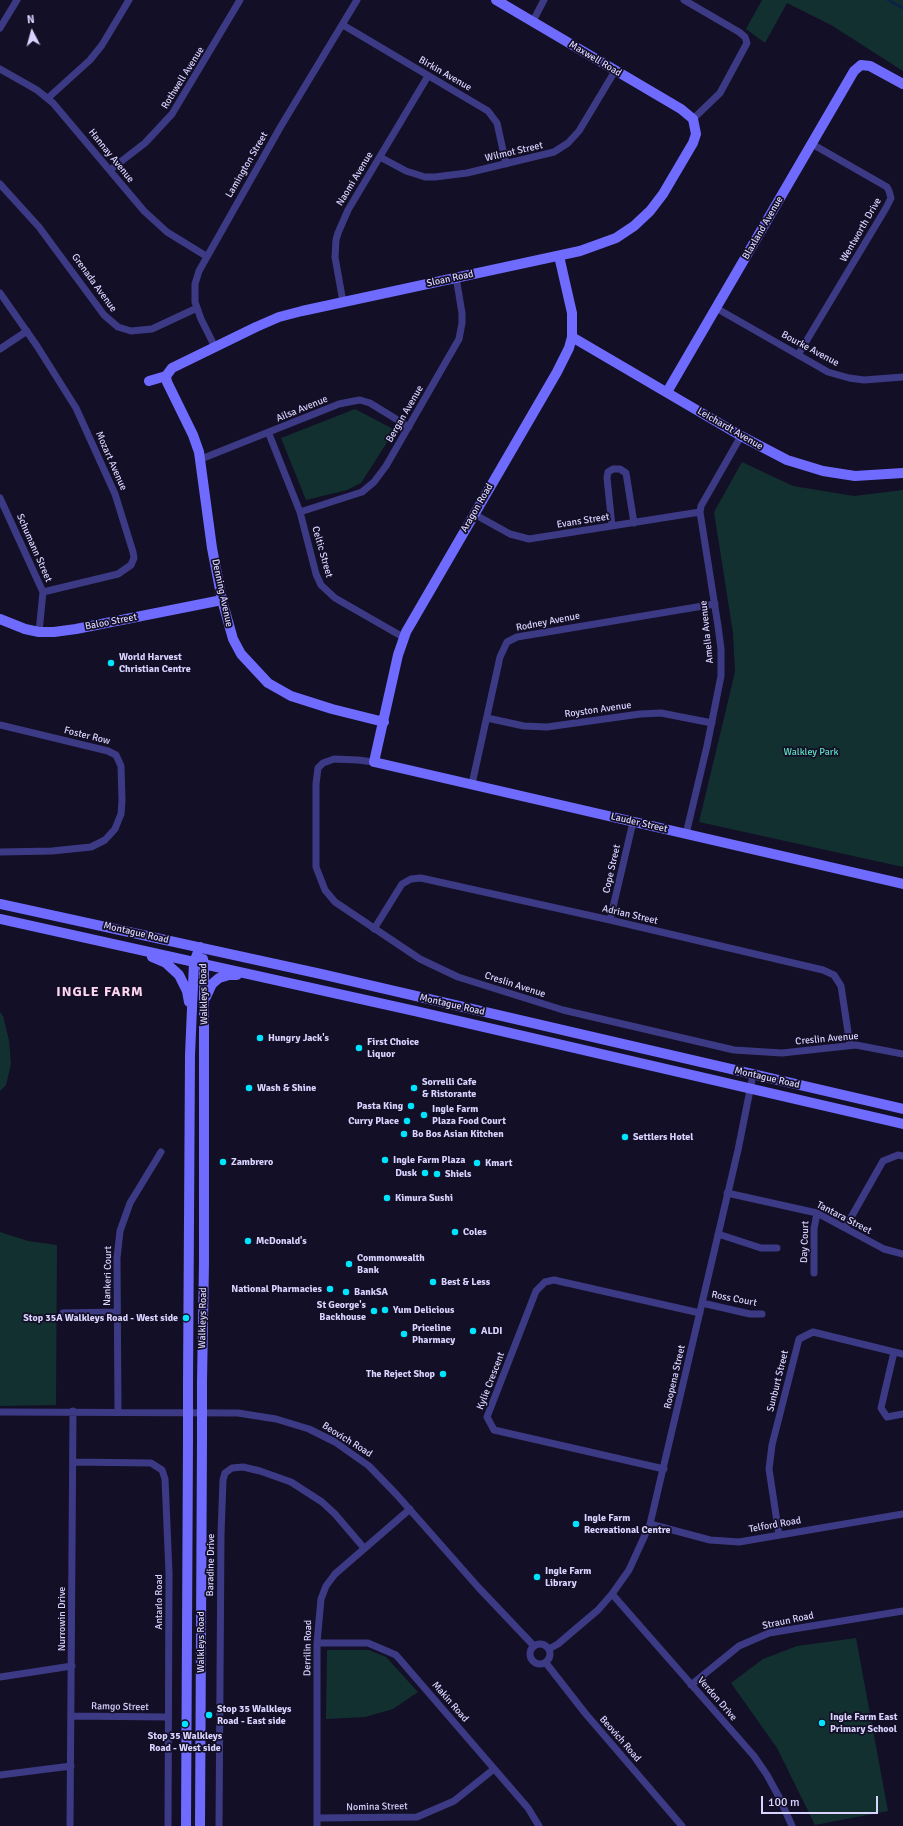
<!DOCTYPE html>
<style>
body{margin:0}
#map{position:relative;width:903px;height:1826px;overflow:hidden;background:#130f26;font-family:Signika,sans-serif}
canvas{display:block}
.north{position:absolute;left:12px;top:12px;width:40px;height:40px;-webkit-text-stroke:3px #130f26;paint-order:stroke;rotate:354deg;font-size:11px;font-weight:700;line-height:16px;text-align:center;color:#d9d4ff}
.north::after{content:'';display:block;margin:auto;width:14px;height:18px;background:#d9d4ff;clip-path:polygon(50% 0,100% 100%,50% 72%,0 100%)}
.scale{position:absolute;left:761px;top:1796px;width:117px;height:18px;box-sizing:border-box;border:2px solid #d9d4ff;border-top:0;padding-left:5px;font-size:12px;line-height:14px;white-space:nowrap;color:#d9d4ff;-webkit-text-stroke:3px #130f26;paint-order:stroke}
</style>
<div id="map">
<canvas width="903" height="1826"></canvas>
<div class="north">N</div>
<div class="scale">100 m</div>
</div>
<script>
const c = document.querySelector('canvas').getContext('2d');
c.lineJoin = 'round';
function paint(path, color) { c.fillStyle = color; c.fill(path, 'evenodd'); }
const toPath = rows => new Path2D(rows.map(r => 'M' + r).join(''));
function stroke(path, color, width, dash) { c.strokeStyle = color; c.lineWidth = width; c.lineCap = dash ? 'butt' : 'round'; c.setLineDash(dash || []); c.stroke(path); }
function write(font, color, halo, rows, align = 'center') {
  c.font = font + ' Signika,sans-serif'; c.lineWidth = 3.5; c.setLineDash([]); c.textBaseline = 'middle'; c.strokeStyle = halo; c.fillStyle = color; for (const [text, x, y, turn = 0] of rows) {
    c.save(); c.translate(x, y); c.rotate((+turn || 0) * Math.PI / 180); c.textAlign = isNaN(turn) ? turn : align; if (halo) c.strokeText(text, 0, 0); c.fillText(text, 0, 0); c.restore();
  }
}
const green = toPath([
 [762,0,903,0,903,71,831,25,787,3,765,43,746,29],
 [355,409,395,430,361,483,347,490,306,500,281,438],
 [742,462,793,486,854,496,903,490,903,867,699,822,735,672,733,633,714,512],
 [0,1012,3,1016,9,1040,11,1064,6,1085,0,1091],
 [0,1232,28,1241,57,1245,56,1405,0,1406],
 [856,1638,888,1811,815,1825,777,1748,731,1683,763,1659,797,1646],
 [327,1650,369,1650,386,1657,418,1692,393,1709,365,1717,326,1719]
]);
const stream = toPath([
 [888,0,903,8]
]);
const street = toPath([
 [684,0,739,32,745,37,747,43,720,93,693,119],
 [533,21,544,0],
 [343,25,488,111,497,123,506,164],
 [0,28,17,0],
 [0,69,37,90,53,103,144,211,167,232,206,256],
 [48,98,90,60,102,45,129,0],
 [380,157,406,171,425,177,435,177,467,173,554,152,568,143,579,131,615,71],
 [110,170,145,143,172,114,240,0],
 [0,184,39,227,104,315,118,327,131,331,152,329,197,308],
 [0,293,37,346,76,408,115,494,133,552,134,558,131,565,118,574,43,592],
 [343,302,335,257,336,240,338,233,348,210,428,76],
 [716,308,828,372,849,378,864,380,903,377],
 [215,347,201,319,195,302,195,284,199,271,281,126,357,0],
 [0,349,27,331],
 [798,355,886,208,891,198,889,191,887,187,812,144],
 [269,434,300,512,316,574,321,585,335,598,403,637],
 [201,459,339,404,354,401,360,400,370,403,409,427],
 [0,498,43,592,39,632],
 [300,512,362,492,374,482,386,466,459,339,462,323,462,313,456,277],
 [474,514,510,534,529,539,700,512],
 [612,526,607,478,608,472,613,469,620,469,626,473,634,523],
 [487,718,524,726,547,727,640,714,661,713,712,723],
 [0,725,108,751,116,755,121,766,122,801,121,814,115,829,105,840,91,847,52,851,0,852],
 [374,762,358,760,334,759,323,763,318,768,316,784,316,867,325,890,335,902,420,959,458,977,563,1010,734,1050,782,1053,856,1045,903,1054],
 [472,784,500,657,507,642,517,637,715,604],
 [686,834,707,746,721,676,721,649,718,626,700,512,701,506,741,436],
 [610,920,633,822],
 [374,929,402,884,411,879,421,878,610,920,823,970,834,975,841,986,850,1045],
 [727,1193,817,1213,884,1249,903,1254],
 [845,1228,883,1161,898,1155,903,1156],
 [718,1234,761,1248,777,1248],
 [814,1273,814,1229,817,1213],
 [702,1303,750,1314,762,1314],
 [63,1313,117,1312],
 [894,1352,881,1408,887,1417,903,1414],
 [0,1412,238,1413,276,1419,309,1429,335,1442,369,1466,397,1495,478,1587,534,1646],
 [118,1412,117,1258,120,1231,130,1203,161,1152],
 [73,1462,151,1463,162,1470,165,1479,169,1573,168,1826],
 [664,1469,494,1430,487,1417,536,1291,545,1282,554,1280,700,1313],
 [650,1524,710,1540,739,1542,903,1514],
 [779,1535,769,1469,772,1445,799,1339,813,1332,903,1354],
 [612,1594,754,1756,767,1775,779,1797,792,1826],
 [317,1643,368,1643,396,1655,528,1808,539,1826],
 '530 1654a10 10 0 1 1 20 0a10 10 0 1 1-20 0Z',
 [549,1649,558,1644,572,1632,598,1610,612,1594,629,1570,650,1524,738,1150,753,1075],
 [546,1663,585,1713,682,1826],
 [0,1677,72,1666],
 [691,1685,739,1646,769,1633,903,1611],
 [72,1716,167,1717],
 [0,1775,71,1766],
 [317,1818,417,1817,454,1801,494,1769],
 [70,1826,73,1411],
 [219,1826,221,1534,223,1480,225,1473,232,1468,243,1467,260,1471,291,1482,322,1502,335,1514,364,1548],
 [317,1826,317,1643,321,1599,326,1586,335,1574,410,1509]
]);
const secondary = toPath([
 [559,256,572,313,572,337,569,348,557,372,406,632,398,655,374,762,903,884],
 [572,337,741,436,787,460,823,471,855,476,903,473],
 [166,376,167,382,193,435,199,452,212,548,222,600,233,639,241,654,268,683,291,696,332,709,384,722],
 [149,381,166,376,172,368,256,327,279,317,302,311,580,251,616,238,634,226,650,211,663,194,693,143,696,134,693,119,681,109,496,0],
 [667,392,854,71,861,65,870,66,903,84],
 [0,619,25,629,39,632,54,632,76,629,222,600],
 [0,904,321,974,903,1109],
 [0,919,415,1011,903,1124],
 [152,957,166,963,179,975,187,991,189,1002],
 [206,997,212,984,219,978,229,975,237,975],
 [202,1382,204,1263,204,964,203,959],
 [188,1383,190,1055,194,962,200,947],
 [186,1826,188,1439],
 [200,1826,202,1440]
]);
const secondaryBridge = toPath([
 [202,1382,202,1440],
 [188,1439,188,1383]
]);
const markers = [
 [111,663,4,"#00e5ff"],
 [260,1038,4,"#00e5ff"],
 [359,1048,4,"#00e5ff"],
 [249,1088,4,"#00e5ff"],
 [414,1088,4,"#00e5ff"],
 [411,1106,4,"#00e5ff"],
 [424,1115,4,"#00e5ff"],
 [407,1121,4,"#00e5ff"],
 [404,1134,4,"#00e5ff"],
 [625,1137,4,"#00e5ff"],
 [385,1160,4,"#00e5ff"],
 [223,1162,4,"#00e5ff"],
 [477,1163,4,"#00e5ff"],
 [425,1173,4,"#00e5ff"],
 [437,1174,4,"#00e5ff"],
 [387,1198,4,"#00e5ff"],
 [455,1232,4,"#00e5ff"],
 [248,1241,4,"#00e5ff"],
 [349,1264,4,"#00e5ff"],
 [433,1282,4,"#00e5ff"],
 [330,1289,4,"#00e5ff"],
 [346,1292,4,"#00e5ff"],
 [385,1310,4,"#00e5ff"],
 [374,1311,4,"#00e5ff"],
 [186,1318,4,"#00e5ff"],
 [473,1331,4,"#00e5ff"],
 [404,1334,4,"#00e5ff"],
 [443,1374,4,"#00e5ff"],
 [576,1524,4,"#00e5ff"],
 [537,1577,4,"#00e5ff"],
 [209,1715,4,"#00e5ff"],
 [822,1723,4,"#00e5ff"],
 [185,1724,4,"#00e5ff"]
];
const streetNames = [
 ["Maxwell Road",595,59,31],
 ["Birkin Avenue",445,74,30],
 ["Rothwell Avenue",183,78,-58],
 ["Wilmot Street",514,152,-13],
 ["Hannay Avenue",111,156,51],
 ["Lamington Street",247,165,-60],
 ["Naomi Avenue",355,179,-59],
 ["Blaxland Avenue",763,228,-60],
 ["Wentworth Drive",861,230,-60],
 ["Sloan Road",450,279,-12],
 ["Grenada Avenue",94,283,54],
 ["Bourke Avenue",810,349,28],
 ["Ailsa Avenue",302,409,-22],
 ["Bergan Avenue",405,414,-60],
 ["Leichardt Avenue",730,429,30],
 ["Mozart Avenue",111,461,66],
 ["Aragon Road",477,508,-60],
 ["Evans Street",583,521,-9],
 ["Schumann Street",34,548,66],
 ["Celtic Street",322,552,74],
 ["Denning Avenue",222,593,78],
 ["Baloo Street",111,622,-11],
 ["Rodney Avenue",548,622,-11],
 ["Amelia Avenue",707,632,-96],
 ["Royston Avenue",598,710,-8],
 ["Foster Row",87,736,14],
 ["Lauder Street",639,823,13],
 ["Cope Street",612,869,-77],
 ["Adrian Street",630,915,13],
 ["Montague Road",136,933,13],
 ["Creslin Avenue",515,985,18],
 ["Walkleys Road",204,994,-91],
 ["Montague Road",452,1005,13],
 ["Creslin Avenue",827,1039,-5],
 ["Montague Road",767,1078,13],
 ["Tantara Street",844,1218,27],
 ["Day Court",805,1242,-88],
 ["Nankeri Court",108,1276,-89],
 ["Ross Court",734,1299,11],
 ["Walkleys Road",203,1318,-89],
 ["Roopena Street",675,1377,-77],
 ["Kylie Crescent",491,1381,-69],
 ["Sunburt Street",778,1381,-76],
 ["Beovich Road",347,1440,32],
 ["Telford Road",775,1525,-10],
 ["Baradine Drive",211,1565,-89],
 ["Antarlo Road",159,1602,-90],
 ["Nurrowin Drive",62,1619,-90],
 ["Straun Road",788,1621,-12],
 ["Walkleys Road",201,1642,-90],
 ["Derrilin Road",308,1648,-89],
 ["Verdon Drive",717,1699,49],
 ["Makin Road",450,1702,49],
 ["Ramgo Street",120,1707,1],
 ["Beovich Road",620,1739,49],
 ["Nomina Street",377,1807,-1]
];
const poiNames = [
 ["World Harvest",119,657],
 ["Christian Centre",119,669],
 ["Hungry Jack's",268,1038],
 ["First Choice",367,1042],
 ["Liquor",367,1054],
 ["Sorrelli Cafe",422,1082],
 ["& Ristorante",422,1094],
 ["Wash & Shine",257,1088],
 ["Pasta King",403,1106,"right"],
 ["Ingle Farm",432,1109],
 ["Plaza Food Court",432,1121],
 ["Curry Place",399,1121,"right"],
 ["Bo Bos Asian Kitchen",412,1134],
 ["Settlers Hotel",633,1137],
 ["Ingle Farm Plaza",393,1160],
 ["Zambrero",231,1162],
 ["Kmart",485,1163],
 ["Dusk",417,1173,"right"],
 ["Shiels",445,1174],
 ["Kimura Sushi",395,1198],
 ["Coles",463,1232],
 ["McDonald's",256,1241],
 ["Commonwealth",357,1258],
 ["Bank",357,1270],
 ["Best & Less",441,1282],
 ["National Pharmacies",322,1289,"right"],
 ["BankSA",354,1292],
 ["St George's",366,1305,"right"],
 ["Backhouse",366,1317,"right"],
 ["Yum Delicious",393,1310],
 ["Stop 35A Walkleys Road - West side",178,1318,"right"],
 ["Priceline",412,1328],
 ["Pharmacy",412,1340],
 ["ALDI",481,1331],
 ["The Reject Shop",435,1374,"right"],
 ["Ingle Farm",584,1518],
 ["Recreational Centre",584,1530],
 ["Ingle Farm",545,1571],
 ["Library",545,1583],
 ["Stop 35 Walkleys",217,1709],
 ["Road - East side",217,1721],
 ["Ingle Farm East",830,1717],
 ["Primary School",830,1729],
 ["Stop 35 Walkleys",185,1736,"center"],
 ["Road - West side",185,1748,"center"]
];
const parkNames = [
 ["Walkley Park",811,752]
];
const districtNames = [
 ["INGLE FARM",100,992]
];
paint(green, '#12302f');
stroke(stream, '#0c2248', 2.5);
stroke(street, '#3d3a85', 7);
stroke(secondary, '#6f6bff', 10);
stroke(secondaryBridge, '#6f6bff', 10);
for (const [x, y, r, color] of markers) { const dot = new Path2D(); dot.arc(x, y, r, 0, 2 * Math.PI); c.fillStyle = color; c.fill(dot); stroke(dot, '#130f26', 1.5); }
write('10px', '#d9d4ff', '#130f26', streetNames);
write('bold 10px', '#d9d4ff', '#130f26', poiNames, 'left');
write('10px', '#5fe0c0', '#130f26', parkNames);
c.letterSpacing = '1px';
write('bold 14px', '#ffd6f0', '#130f26', districtNames);
c.letterSpacing = '0px';
</script>
